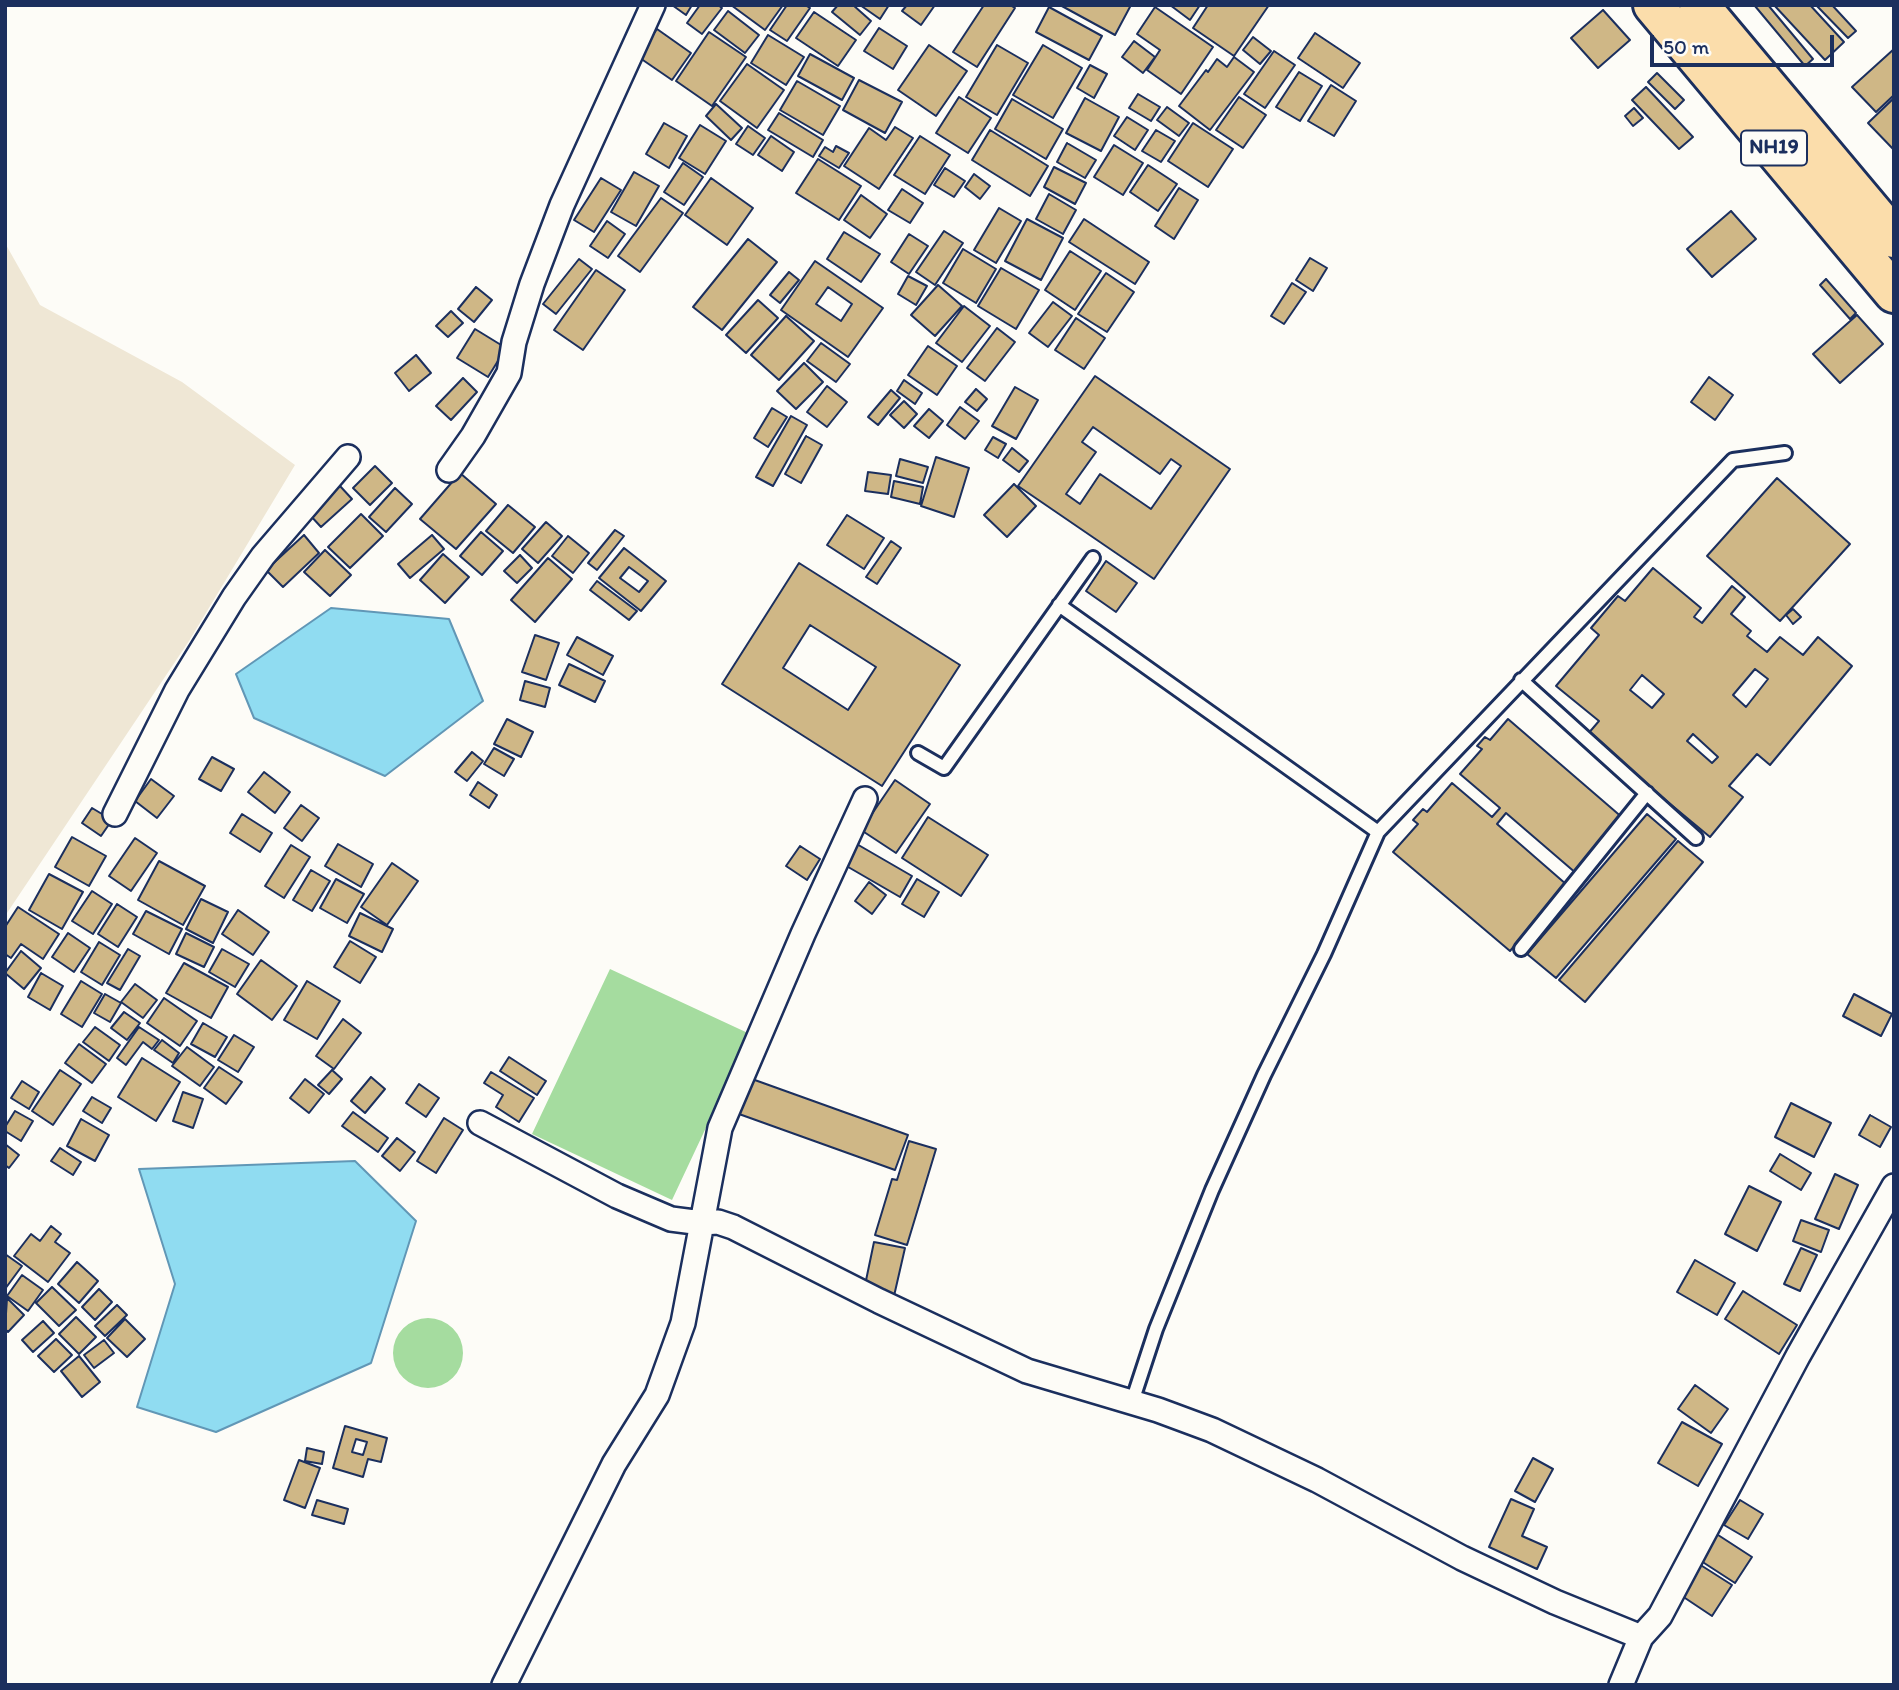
<!DOCTYPE html>
<style>
body{margin:0}
#map{position:relative;width:1899px;height:1690px;overflow:hidden;background:#fdfcf7;font-family:Itim,sans-serif}
canvas{display:block}
.frame{position:absolute;inset:0;border:7px solid #1b2f5e;pointer-events:none}
.scale{position:absolute;left:1650px;top:35px;width:184px;height:32px;box-sizing:border-box;border:4px solid #1b2f5e;border-top:0;padding-left:9px;font-size:21px;line-height:24px;white-space:nowrap;color:#1b2f5e;-webkit-text-stroke:5px #fdfcf7;paint-order:stroke}
</style>
<div id="map">
<canvas width="1899" height="1690"></canvas>
<div class="frame"></div>
<div class="scale">50 m</div>
</div>
<script>
const c = document.querySelector('canvas').getContext('2d');
c.lineJoin = 'round';
function paint(path, color) { c.fillStyle = color; c.fill(path, 'evenodd'); }
const toPath = rows => new Path2D(rows.map(r => 'M' + r).join(''));
function stroke(path, color, width, dash) { c.strokeStyle = color; c.lineWidth = width; c.lineCap = dash ? 'butt' : 'round'; c.setLineDash(dash || []); c.stroke(path); }
function write(font, color, halo, rows, align = 'center') {
  c.font = font + ' Itim,sans-serif'; c.lineWidth = 5; c.setLineDash([]); c.textBaseline = 'middle'; c.strokeStyle = halo; c.fillStyle = color; for (const [text, x, y, turn = 0] of rows) {
    c.save(); c.translate(x, y); c.rotate((+turn || 0) * Math.PI / 180); c.textAlign = isNaN(turn) ? turn : align; if (halo) c.strokeText(text, 0, 0); c.fillText(text, 0, 0); c.restore();
  }
}
const built = toPath([
 [5,243,40,305,182,382,295,465,189,641,5,916]
]);
const green = toPath([
 [610,969,750,1034,672,1200,532,1134],
 '393 1353a35 35 0 1 1 70 0a35 35 0 1 1-70 0Z'
]);
const water = toPath([
 [331,608,449,619,483,701,385,776,254,718,236,674,331,608],
 [355,1161,416,1221,371,1363,216,1432,137,1407,175,1284,139,1169,355,1161]
]);
const building = toPath([
 [672,5,692,5,686,15,672,5],
 [700,5,718,5,722,8,702,34,687,23,700,5],
 [731,5,783,5,765,30,731,5],
 [787,5,805,5,810,8,787,41,770,30,787,5],
 [838,5,853,5,871,21,860,35,832,12,838,5],
 [860,5,889,5,880,19,860,5],
 [907,5,935,5,921,25,902,11,907,5],
 [984,5,1010,5,1015,8,977,67,953,52,984,5],
 [1060,5,1131,5,1115,35,1060,5],
 [1170,5,1200,5,1190,20,1170,5],
 [1208,5,1269,5,1234,56,1193,28,1208,5],
 [1768,5,1813,59,1805,66,1755,6,1768,5],
 [1774,5,1810,5,1844,42,1825,60,1774,5],
 [1816,5,1832,5,1856,31,1848,38,1816,5],
 [1049,7,1102,36,1089,60,1036,32,1049,7],
 [1155,7,1213,47,1181,94,1147,70,1160,50,1137,34,1155,7],
 [1603,10,1630,40,1598,68,1571,38,1603,10],
 [728,11,759,35,745,53,714,30,728,11],
 [814,12,856,40,838,66,796,38,814,12],
 [879,28,907,46,893,69,864,51,879,28],
 [657,29,691,53,672,80,637,56,657,29],
 [709,32,746,57,712,106,676,81,709,32],
 [1315,33,1360,63,1343,88,1298,58,1315,33],
 [768,35,804,57,786,85,751,63,768,35],
 [1253,37,1271,51,1260,64,1243,50,1253,37],
 [1134,41,1155,57,1143,73,1122,57,1134,41],
 [929,45,967,71,936,116,898,90,929,45],
 [997,45,1028,63,997,115,966,97,997,45],
 [1043,45,1082,68,1053,118,1013,95,1043,45],
 [1894,49,1894,95,1876,112,1852,87,1894,49],
 [1274,51,1295,65,1265,108,1244,94,1274,51],
 [810,54,854,78,842,100,798,76,810,54],
 [1234,57,1254,72,1210,130,1179,106,1206,70,1208,72,1217,59,1227,67,1234,57],
 [747,64,784,90,757,128,720,101,747,64],
 [1090,65,1107,74,1094,98,1077,88,1090,65],
 [1299,72,1322,86,1300,121,1276,107,1299,72],
 [1657,73,1684,100,1675,109,1648,82,1657,73],
 [859,80,902,102,885,133,843,110,859,80],
 [797,81,840,106,823,135,780,110,797,81],
 [1331,85,1356,101,1334,136,1308,121,1331,85],
 [1646,87,1693,137,1679,149,1632,100,1646,87],
 [1138,94,1160,107,1151,121,1129,108,1138,94],
 [959,97,991,118,968,153,936,133,959,97],
 [1239,97,1266,115,1243,148,1216,130,1239,97],
 [1085,98,1119,117,1101,151,1066,133,1085,98],
 [1894,98,1894,150,1868,123,1894,98],
 [1012,99,1063,129,1046,159,995,129,1012,99],
 [716,104,742,128,731,140,706,116,716,104],
 [1167,107,1189,123,1179,136,1157,120,1167,107],
 [1634,108,1643,118,1633,126,1625,116,1634,108],
 [779,113,823,140,813,157,768,130,779,113],
 [1127,117,1148,130,1135,150,1114,136,1127,117],
 [664,123,687,136,669,168,646,154,664,123],
 [1193,123,1233,149,1208,187,1168,161,1193,123],
 [700,125,726,141,705,174,679,158,700,125],
 [748,126,765,138,753,155,736,144,748,126],
 [895,127,913,138,879,189,844,166,869,128,886,140,895,127],
 [990,130,1048,166,1030,196,972,160,990,130],
 [1156,130,1175,141,1161,162,1142,151,1156,130],
 [771,136,794,152,782,171,758,155,771,136],
 [920,136,950,155,925,194,894,175,920,136],
 [1067,143,1096,160,1085,178,1057,162,1067,143],
 [1114,145,1143,163,1123,195,1094,177,1114,145],
 [836,146,849,153,839,168,819,156,825,147,833,152,836,146],
 [818,159,861,186,839,220,796,193,818,159],
 [683,163,703,177,684,205,664,192,683,163],
 [1148,165,1177,184,1158,211,1130,192,1148,165],
 [1054,167,1086,183,1075,204,1044,187,1054,167],
 [945,168,965,181,954,197,934,185,945,168],
 [634,172,659,186,636,226,611,212,634,172],
 [974,174,990,186,980,199,965,187,974,174],
 [601,178,621,190,594,232,574,220,601,178],
 [711,178,753,208,727,245,685,215,711,178],
 [1179,188,1198,200,1174,239,1155,226,1179,188],
 [902,189,923,203,910,223,888,210,902,189],
 [1049,194,1076,210,1063,234,1036,219,1049,194],
 [861,195,887,214,870,238,844,220,861,195],
 [661,198,683,213,640,272,618,256,661,198],
 [999,208,1021,221,996,263,974,250,999,208],
 [1731,211,1756,239,1712,277,1687,249,1731,211],
 [1027,219,1063,238,1041,280,1005,261,1027,219],
 [1084,219,1149,262,1135,284,1069,242,1084,219],
 [607,221,625,234,608,258,590,246,607,221],
 [944,231,963,243,935,285,916,272,944,231],
 [844,232,880,254,861,282,827,259,844,232],
 [909,234,928,246,909,274,891,262,909,234],
 [748,239,777,262,722,330,693,307,748,239],
 [963,249,996,269,976,303,943,283,963,249],
 [1070,251,1101,271,1075,310,1045,290,1070,251],
 [1310,258,1327,268,1313,291,1296,280,1310,258],
 [579,259,592,269,556,314,543,304,579,259],
 [815,261,883,308,848,357,781,310,815,261],
 [828,287,852,304,841,321,816,304,828,287],
 [1001,268,1039,290,1016,329,978,306,1001,268],
 [596,270,625,290,583,350,554,330,596,270],
 [789,272,799,280,780,303,770,295,789,272],
 [1106,273,1134,292,1107,332,1078,314,1106,273],
 [908,276,927,286,916,305,898,294,908,276],
 [1826,279,1856,313,1850,319,1820,285,1826,279],
 [1292,283,1306,292,1284,324,1271,316,1292,283],
 [938,285,962,306,935,336,911,315,938,285],
 [476,287,492,300,474,322,458,309,476,287],
 [758,300,778,318,746,353,726,335,758,300],
 [1053,302,1072,316,1048,347,1029,333,1053,302],
 [964,306,990,326,962,362,936,343,964,306],
 [451,311,463,323,448,337,436,326,451,311],
 [1857,315,1883,344,1840,383,1813,354,1857,315],
 [786,316,814,341,779,380,751,355,786,316],
 [1076,318,1105,338,1084,369,1055,350,1076,318],
 [997,328,1015,342,985,381,967,368,997,328],
 [475,329,506,348,488,377,457,358,475,329],
 [821,343,850,364,836,382,807,361,821,343],
 [928,346,957,366,937,395,908,375,928,346],
 [416,355,431,373,409,391,395,373,416,355],
 [804,363,823,382,796,409,777,391,804,363],
 [1095,376,1230,469,1154,579,1018,486,1095,376],
 [1093,427,1160,474,1171,459,1181,466,1151,509,1100,474,1080,504,1066,494,1096,452,1082,442,1093,427],
 [1709,377,1733,395,1715,420,1691,402,1709,377],
 [463,378,477,392,451,420,436,406,463,378],
 [904,380,922,393,915,404,897,391,904,380],
 [827,386,847,402,827,427,807,412,827,386],
 [1015,387,1038,400,1016,439,992,426,1015,387],
 [976,389,987,399,977,411,965,402,976,389],
 [891,390,900,398,878,425,868,417,891,390],
 [904,401,917,414,904,428,890,415,904,401],
 [960,407,979,421,965,439,947,425,960,407],
 [772,408,787,417,768,447,754,438,772,408],
 [929,409,943,421,929,438,914,426,929,409],
 [791,416,807,425,773,486,756,477,791,416],
 [806,436,822,445,801,483,785,474,806,436],
 [993,437,1006,444,998,458,985,450,993,437],
 [1012,448,1028,461,1019,472,1003,460,1012,448],
 [936,457,969,468,954,517,921,506,936,457],
 [900,459,928,467,923,483,896,476,900,459],
 [375,466,392,483,370,505,353,488,375,466],
 [868,472,891,475,888,494,865,491,868,472],
 [460,473,496,504,456,549,420,519,460,473],
 [1777,478,1850,544,1780,621,1707,556,1777,478],
 [894,481,923,487,920,504,891,497,894,481],
 [1014,484,1036,506,1007,537,984,515,1014,484],
 [340,486,352,499,321,527,309,514,340,486],
 [395,488,412,504,386,532,369,517,395,488],
 [508,505,535,527,513,553,486,531,508,505],
 [361,514,383,536,350,568,328,547,361,514],
 [847,515,884,538,864,569,827,545,847,515],
 [546,522,562,536,538,563,522,549,546,522],
 [615,530,624,536,597,570,588,563,615,530],
 [481,532,503,551,482,575,460,556,481,532],
 [304,535,319,553,283,587,266,570,304,535],
 [432,535,444,549,410,578,398,564,432,535],
 [568,536,589,553,573,573,552,556,568,536],
 [891,541,901,548,877,584,866,577,891,541],
 [624,548,666,581,641,611,599,578,624,548],
 [629,567,648,581,639,592,620,578,629,567],
 [325,550,351,575,330,596,304,572,325,550],
 [443,554,469,577,445,603,420,580,443,554],
 [520,555,532,568,517,583,504,571,520,555],
 [548,558,572,579,535,622,511,600,548,558],
 [1106,561,1137,583,1116,612,1086,591,1106,561],
 [799,563,960,665,882,786,722,684,799,563],
 [810,625,876,667,848,710,783,668,810,625],
 [1653,568,1701,608,1694,617,1702,623,1732,586,1745,597,1731,614,1751,631,1747,636,1767,652,1780,637,1803,655,1818,637,1852,666,1770,765,1757,754,1729,786,1743,797,1710,837,1587,735,1599,721,1556,686,1599,635,1591,628,1618,596,1625,601,1653,568],
 [1755,669,1768,679,1746,707,1733,695,1755,669],
 [1642,675,1664,694,1652,708,1630,690,1642,675],
 [1693,734,1718,757,1712,763,1687,741,1693,734],
 [597,581,637,611,629,620,590,590,597,581],
 [1793,609,1801,617,1793,624,1786,615,1793,609],
 [535,635,559,643,546,680,522,672,535,635],
 [577,637,613,656,603,675,567,655,577,637],
 [569,664,605,681,595,702,559,685,569,664],
 [525,681,550,688,545,707,520,700,525,681],
 [507,719,533,732,521,757,494,744,507,719],
 [1508,719,1624,819,1577,874,1506,813,1497,824,1567,885,1510,951,1393,852,1418,824,1413,820,1423,809,1427,812,1452,783,1492,817,1500,808,1460,774,1482,749,1477,746,1485,737,1490,740,1508,719],
 [494,748,514,759,504,776,484,764,494,748],
 [472,752,483,761,467,781,455,772,472,752],
 [212,757,234,769,221,791,199,779,212,757],
 [264,772,290,792,275,813,248,792,264,772],
 [151,779,174,796,157,818,135,801,151,779],
 [895,780,930,804,896,853,861,830,895,780],
 [478,782,497,795,489,808,470,795,478,782],
 [301,805,319,818,302,841,284,828,301,805],
 [92,808,112,820,101,836,82,823,92,808],
 [242,814,272,833,260,852,230,833,242,814],
 [1647,814,1676,839,1556,978,1527,954,1647,814],
 [928,817,988,855,961,896,902,858,928,817],
 [72,837,106,856,89,886,55,867,72,837],
 [135,838,157,853,131,891,109,876,135,838],
 [1678,841,1703,862,1585,1002,1559,980,1678,841],
 [855,843,912,876,900,897,843,864,855,843],
 [338,844,373,864,361,887,325,866,338,844],
 [291,845,310,857,284,898,265,886,291,845],
 [800,846,820,859,807,880,786,866,800,846],
 [159,861,205,886,183,925,138,900,159,861],
 [392,863,418,881,387,925,361,907,392,863],
 [311,870,330,881,312,911,293,900,311,870],
 [49,874,83,892,62,929,29,910,49,874],
 [336,879,364,894,347,923,320,908,336,879],
 [917,879,939,892,924,917,902,904,917,879],
 [869,882,886,895,872,914,855,901,869,882],
 [92,891,112,904,93,934,72,921,92,891],
 [201,899,228,912,213,943,186,929,201,899],
 [117,904,137,917,118,947,98,934,117,904],
 [18,907,59,934,43,959,21,944,11,958,5,954,5,927,18,907],
 [238,910,269,932,253,955,222,934,238,910],
 [146,911,182,929,169,954,133,934,146,911],
 [360,913,393,929,382,952,349,936,360,913],
 [68,933,90,948,74,972,52,957,68,933],
 [186,933,214,947,204,967,176,954,186,933],
 [350,941,376,957,360,983,334,967,350,941],
 [99,942,120,955,102,985,81,972,99,942],
 [128,949,140,956,120,990,107,983,128,949],
 [222,949,249,964,235,987,209,972,222,949],
 [21,951,41,968,24,989,5,973,21,951],
 [261,960,297,986,272,1020,237,994,261,960],
 [184,963,228,987,211,1018,166,993,184,963],
 [41,973,63,986,50,1010,28,997,41,973],
 [81,981,102,994,82,1027,61,1014,81,981],
 [307,981,340,1001,317,1039,284,1020,307,981],
 [135,984,157,1000,143,1018,121,1002,135,984],
 [105,994,121,1003,110,1022,94,1013,105,994],
 [1854,994,1892,1014,1881,1036,1843,1016,1854,994],
 [164,998,197,1021,180,1046,147,1023,164,998],
 [124,1012,140,1023,127,1040,111,1028,124,1012],
 [343,1019,361,1033,334,1069,316,1056,343,1019],
 [203,1023,227,1037,215,1057,191,1044,203,1023],
 [95,1027,120,1045,109,1061,83,1042,95,1027],
 [139,1027,159,1040,152,1049,143,1042,126,1065,117,1058,139,1027],
 [234,1035,254,1047,238,1072,218,1060,234,1035],
 [162,1040,179,1053,173,1063,154,1050,162,1040],
 [79,1044,106,1064,92,1083,65,1063,79,1044],
 [187,1047,214,1067,200,1086,172,1066,187,1047],
 [509,1057,546,1081,537,1095,500,1071,509,1057],
 [142,1058,180,1082,156,1121,118,1097,142,1058],
 [219,1067,242,1082,226,1104,204,1088,219,1067],
 [60,1070,81,1084,53,1125,32,1111,60,1070],
 [332,1070,342,1079,329,1094,318,1085,332,1070],
 [491,1072,534,1098,519,1122,496,1107,503,1095,484,1083,491,1072],
 [371,1077,385,1089,365,1113,351,1101,371,1077],
 [305,1079,324,1094,309,1113,290,1098,305,1079],
 [752,1079,908,1135,895,1170,739,1114,752,1079],
 [22,1081,39,1092,29,1109,11,1098,22,1081],
 [419,1084,439,1098,426,1117,406,1103,419,1084],
 [183,1092,203,1099,193,1128,173,1121,183,1092],
 [92,1097,111,1108,102,1123,83,1111,92,1097],
 [1791,1103,1831,1123,1814,1157,1775,1137,1791,1103],
 [15,1111,33,1121,21,1141,5,1131,5,1127,15,1111],
 [353,1112,388,1138,378,1152,342,1126,353,1112],
 [1870,1115,1891,1127,1880,1147,1859,1135,1870,1115],
 [444,1118,463,1130,436,1173,417,1161,444,1118],
 [81,1119,109,1135,95,1161,67,1146,81,1119],
 [397,1138,415,1152,400,1171,382,1156,397,1138],
 [909,1141,936,1149,907,1245,875,1235,892,1179,897,1180,909,1141],
 [5,1144,19,1155,9,1168,5,1165,5,1144],
 [60,1148,81,1162,73,1175,51,1161,60,1148],
 [1780,1154,1811,1173,1801,1190,1770,1171,1780,1154],
 [1835,1174,1858,1185,1839,1229,1815,1219,1835,1174],
 [1749,1186,1781,1202,1757,1251,1725,1234,1749,1186],
 [1801,1220,1829,1230,1821,1252,1793,1241,1801,1220],
 [51,1226,61,1234,55,1242,70,1253,48,1282,14,1256,31,1234,40,1241,51,1226],
 [874,1242,905,1248,894,1296,864,1290,874,1242],
 [1801,1248,1817,1255,1800,1291,1784,1284,1801,1248],
 [5,1254,22,1266,5,1289,5,1254],
 [1695,1260,1735,1283,1717,1315,1677,1292,1695,1260],
 [77,1262,98,1281,79,1303,58,1284,77,1262],
 [22,1275,43,1290,28,1311,7,1296,22,1275],
 [52,1287,76,1310,59,1326,36,1303,52,1287],
 [99,1289,112,1302,95,1320,82,1307,99,1289],
 [1743,1291,1797,1325,1779,1354,1725,1319,1743,1291],
 [7,1298,24,1315,8,1332,5,1329,7,1298],
 [117,1305,127,1315,105,1336,95,1326,117,1305],
 [76,1317,96,1337,79,1354,59,1334,76,1317],
 [125,1319,145,1339,127,1357,107,1338,125,1319],
 [43,1321,54,1333,33,1352,22,1340,43,1321],
 [56,1339,72,1355,54,1372,38,1356,56,1339],
 [104,1340,114,1353,94,1368,84,1355,104,1340],
 [79,1356,100,1382,82,1397,61,1371,79,1356],
 [1695,1385,1728,1409,1711,1433,1678,1409,1695,1385],
 [1682,1422,1722,1444,1698,1486,1658,1463,1682,1422],
 [345,1426,387,1438,381,1462,368,1459,363,1477,333,1468,345,1426],
 [356,1439,367,1442,363,1455,352,1452,356,1439],
 [307,1448,324,1452,322,1464,305,1461,307,1448],
 [1533,1458,1553,1469,1535,1502,1515,1491,1533,1458],
 [299,1460,320,1468,305,1508,284,1500,299,1460],
 [1511,1499,1534,1509,1522,1536,1547,1547,1537,1569,1489,1547,1511,1499],
 [317,1500,348,1509,344,1524,312,1515,317,1500],
 [1740,1500,1763,1514,1748,1539,1724,1525,1740,1500],
 [1715,1533,1752,1557,1735,1583,1698,1559,1715,1533],
 [1699,1564,1732,1585,1712,1616,1679,1594,1699,1564]
]);
const lane = toPath([
 [1059,605,1378,832,1733,460,1785,453],
 [1521,680,1696,838],
 [918,753,944,768,1093,558],
 [1521,949,1647,793],
 [1132,1402,1156,1329,1212,1190,1264,1075,1324,954,1378,832]
]);
const street = toPath([
 [449,470,473,436,509,373,514,342,532,284,562,205,653,5],
 [115,814,177,690,234,597,263,556,348,457],
 [480,1123,617,1196,671,1219,702,1223,718,1222,733,1227,879,1301,1027,1371,1158,1410,1212,1430,1317,1480,1462,1558,1555,1602,1641,1637],
 [504,1685,614,1464,657,1395,683,1323,720,1128,803,934,865,799],
 [1621,1685,1641,1637,1660,1616,1798,1356,1894,1186]
]);
const highway = toPath([
 [1653,5,1894,293],
 [1699,5,1894,238]
]);
const shields = [
 [1774,148,66]
];
const shieldNames = [
 ["NH19",1774,148]
];
paint(built, '#efe7d5');
paint(green, '#a5dc9f');
paint(water, '#90dcf1');
stroke(water, '#6197b6', 2);
paint(building, '#cfb786');
stroke(building, '#1b2f5e', 2);
stroke(lane, '#1b2f5e', 18);
stroke(street, '#1b2f5e', 28);
stroke(highway, '#1b2f5e', 44);
stroke(lane, '#fdfcf7', 12);
stroke(street, '#fdfcf7', 23);
stroke(highway, '#fbddab', 38);
for (const [x, y, w] of shields) { const box = new Path2D(); box.roundRect(x - w / 2, y - 17.5, w, 35, 5); c.fillStyle = '#fdfcf7'; c.fill(box); stroke(box, '#1b2f5e', 2); }
write('bold 21px', '#1b2f5e', null, shieldNames);
</script>
